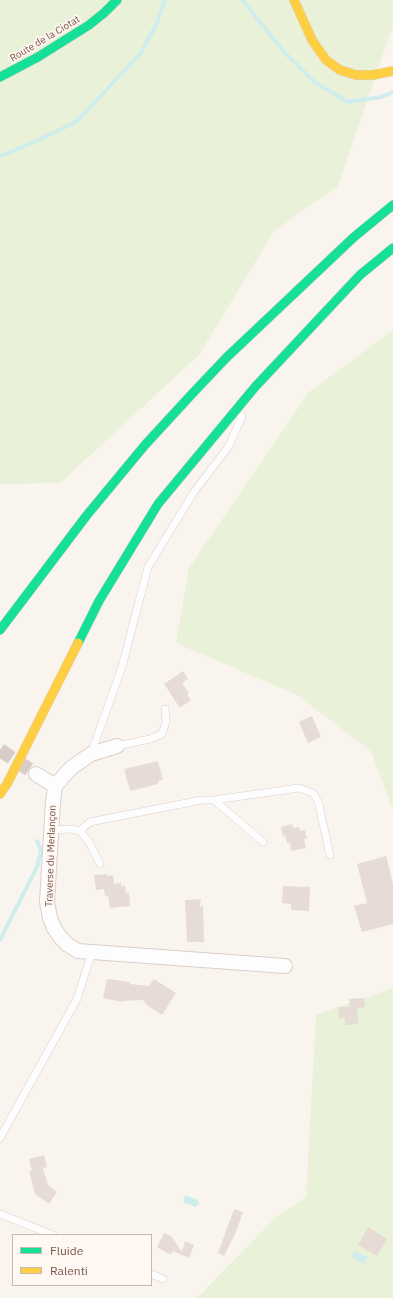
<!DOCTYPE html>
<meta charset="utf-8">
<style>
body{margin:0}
#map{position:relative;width:393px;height:1298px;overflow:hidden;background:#faf4ef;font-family:"IBM Plex Sans",sans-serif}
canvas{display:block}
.legend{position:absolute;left:12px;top:1234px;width:140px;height:52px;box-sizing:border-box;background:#fff8f2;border:1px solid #cbb7af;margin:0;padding:5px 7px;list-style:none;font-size:12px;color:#7c554b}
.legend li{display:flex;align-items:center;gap:8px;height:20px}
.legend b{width:20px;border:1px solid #cbb7af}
</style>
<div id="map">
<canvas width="393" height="1298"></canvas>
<ul class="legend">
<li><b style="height:5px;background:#16e098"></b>Fluide</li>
<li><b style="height:5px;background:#ffcf43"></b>Ralenti</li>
</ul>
</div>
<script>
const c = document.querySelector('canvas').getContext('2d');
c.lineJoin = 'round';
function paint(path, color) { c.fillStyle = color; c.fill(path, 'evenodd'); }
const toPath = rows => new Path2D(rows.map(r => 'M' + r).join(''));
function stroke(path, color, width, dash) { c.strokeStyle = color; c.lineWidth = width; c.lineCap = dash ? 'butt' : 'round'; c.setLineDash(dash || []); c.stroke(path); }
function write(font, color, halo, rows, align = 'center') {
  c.font = font + ' "IBM Plex Sans",sans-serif'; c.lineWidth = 3.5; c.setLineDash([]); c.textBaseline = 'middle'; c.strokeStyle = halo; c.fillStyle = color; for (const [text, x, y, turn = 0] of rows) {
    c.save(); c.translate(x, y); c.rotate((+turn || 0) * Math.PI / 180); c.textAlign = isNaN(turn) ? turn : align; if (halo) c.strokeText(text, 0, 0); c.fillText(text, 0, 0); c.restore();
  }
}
const green = toPath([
 [0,0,393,0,393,25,338,186,274,231,199,355,60,483,0,484],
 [393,330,393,811,371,751,297,695,176,643,189,568,309,392],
 [393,988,393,1298,197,1298,274,1219,306,1197,316,1015]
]);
const water = toPath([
 [185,1195,198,1200,199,1203,198,1205,195,1207,183,1202],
 [355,1251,365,1256,368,1256,364,1264,351,1257]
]);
const stream = toPath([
 [242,0,284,52,316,83,348,102,381,97,393,92],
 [0,156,30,144,76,122,141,53,157,23,165,0],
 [0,940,37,867,41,851,37,841]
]);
const building = toPath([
 [183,671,188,679,182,683,189,693,187,695,191,700,180,708,164,684],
 [312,716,321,737,308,743,299,722],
 [158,761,163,780,158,781,158,784,130,791,124,769],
 [292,824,294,828,299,827,300,831,305,830,307,839,304,839,306,848,291,851,290,843,287,843,285,836,283,837,281,827],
 [386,856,393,884,393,924,362,932,354,906,367,903,357,864],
 [107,874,107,876,113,875,114,884,121,883,121,886,125,886,126,893,129,893,130,906,110,908,108,896,105,896,104,889,96,890,94,875],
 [283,886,310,887,309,911,291,910,291,904,282,903],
 [201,899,200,907,203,906,204,942,187,942,185,900],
 [107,979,130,982,130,984,149,986,154,979,176,993,162,1015,147,1005,143,1000,122,1001,122,1002,103,998],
 [364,998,365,1007,357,1008,358,1024,345,1025,345,1018,339,1019,338,1007,350,1007,349,999],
 [44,1155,47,1167,43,1168,48,1185,57,1192,49,1204,35,1194,29,1171,32,1171,29,1159],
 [234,1209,243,1212,235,1234,224,1256,218,1253],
 [368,1227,387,1239,377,1256,358,1245],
 [164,1233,171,1236,182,1252,185,1241,194,1245,189,1258,173,1251,172,1254,167,1253,157,1247]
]);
const streetTunnel = toPath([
 [0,750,36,774]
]);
const lane = toPath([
 [117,746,150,739,162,734,166,722,165,709],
 [91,754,122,667,148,567,194,492,229,446,242,416],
 [214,800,299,788,313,793,318,801,330,855],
 [52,830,71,829,80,831,89,842,100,864],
 [80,831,90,822,202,800,214,800,263,842],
 [0,1138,77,999,92,952],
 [0,1214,53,1235],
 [151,1274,163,1279]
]);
const street = toPath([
 [117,746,91,754,71,768,55,786,53,802,47,902,50,918,54,928,61,938,68,945,78,951,92,952,285,966],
 [36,774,55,786]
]);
const fast = toPath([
 [0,77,38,57,89,25,104,13,117,0],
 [0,630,87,515,145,445,191,395,226,358,354,237,393,205],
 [78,643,99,601,158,504,255,387,360,275,393,248]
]);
const slow = toPath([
 [294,0,312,40,326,60,340,70,356,75,373,75,393,71],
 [0,794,7,784,78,643]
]);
const streetNames = [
 ["Route de la Ciotat",45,39,-31],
 ["Traverse du Merlançon",51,856,-88]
];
paint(green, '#eaf1d9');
paint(water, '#cfedec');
stroke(stream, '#cfedec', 4);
paint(building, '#e7dbd5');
stroke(streetTunnel, '#daccc6', 14, [14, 7]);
stroke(lane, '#d9cfcb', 8);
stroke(street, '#d9cfcb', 16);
stroke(fast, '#dbd1cc', 10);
stroke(slow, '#dbd1cc', 10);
stroke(lane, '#fefdfd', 7);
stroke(street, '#fefdfd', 14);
stroke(fast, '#16e098', 9);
stroke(slow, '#ffcf43', 9);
write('10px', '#7c554b', '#fff8f2', streetNames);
</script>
